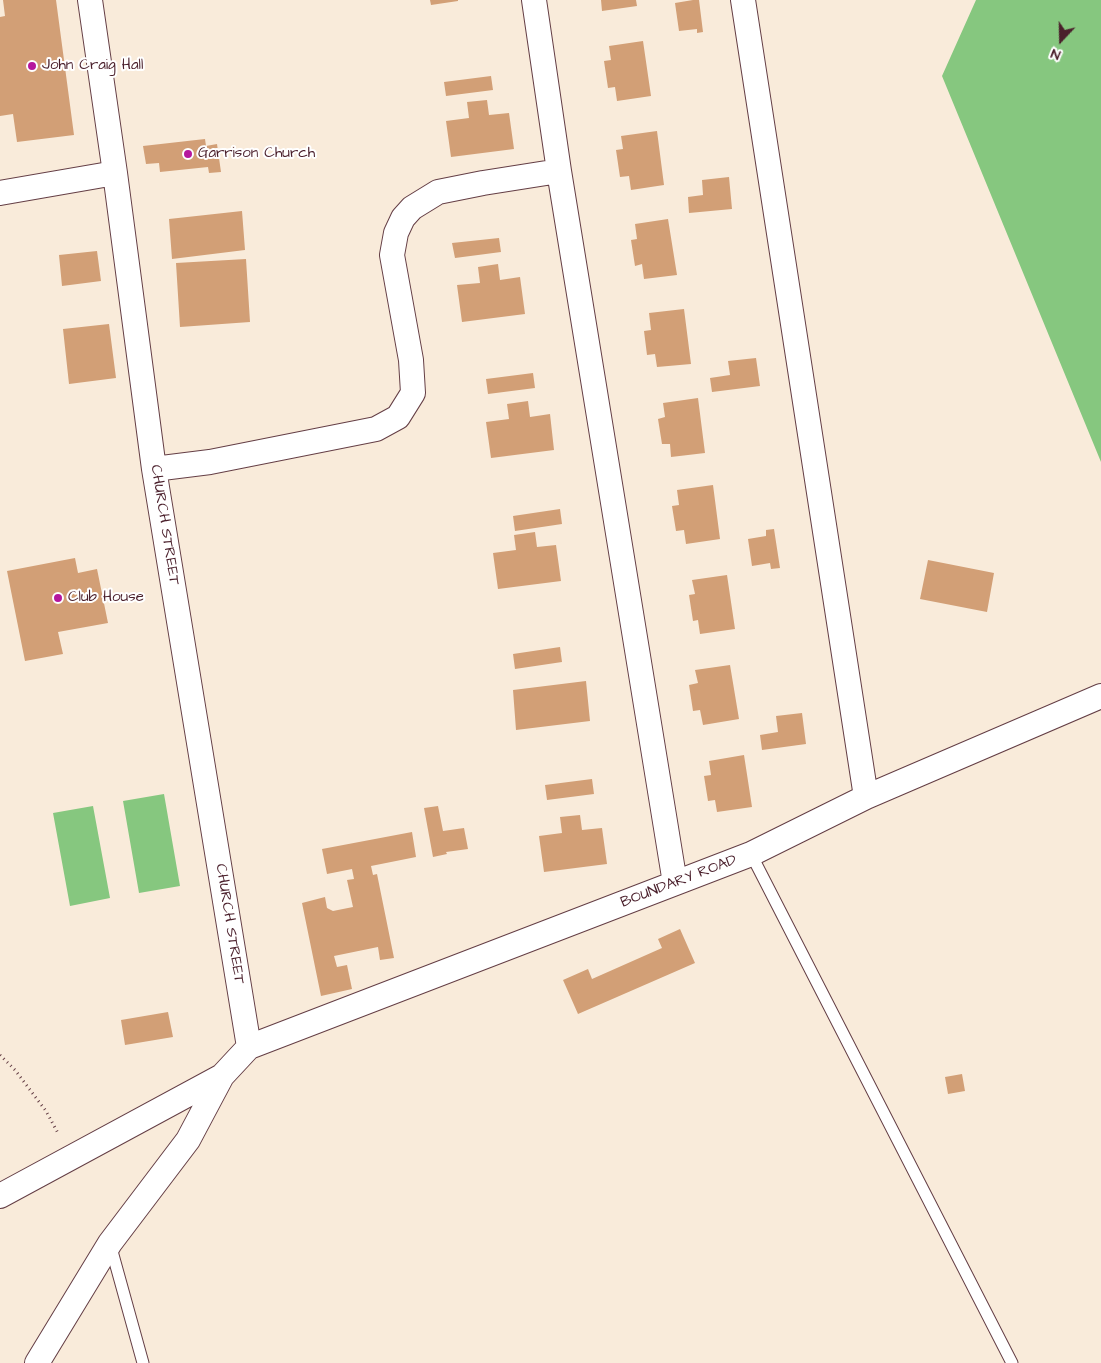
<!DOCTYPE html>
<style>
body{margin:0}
#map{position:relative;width:1101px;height:1363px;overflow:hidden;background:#f9ebda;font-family:"Architects Daughter",sans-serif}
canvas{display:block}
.north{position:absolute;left:1036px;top:15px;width:50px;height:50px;-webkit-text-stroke:4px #fff;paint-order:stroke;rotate:201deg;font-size:14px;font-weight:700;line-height:20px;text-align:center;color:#4a1f2b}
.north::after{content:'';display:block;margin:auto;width:18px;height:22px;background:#4a1f2b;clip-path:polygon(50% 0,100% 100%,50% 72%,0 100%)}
</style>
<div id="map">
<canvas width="1101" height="1363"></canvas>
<div class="north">N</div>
</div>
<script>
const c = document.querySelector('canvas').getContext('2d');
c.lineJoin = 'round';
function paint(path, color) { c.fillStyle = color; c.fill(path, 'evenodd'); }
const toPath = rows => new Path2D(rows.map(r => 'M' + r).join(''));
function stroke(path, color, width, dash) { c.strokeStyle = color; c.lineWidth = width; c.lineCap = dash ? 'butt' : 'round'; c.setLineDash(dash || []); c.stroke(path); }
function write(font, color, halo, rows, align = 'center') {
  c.font = font + ' "Architects Daughter",sans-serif'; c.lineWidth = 4; c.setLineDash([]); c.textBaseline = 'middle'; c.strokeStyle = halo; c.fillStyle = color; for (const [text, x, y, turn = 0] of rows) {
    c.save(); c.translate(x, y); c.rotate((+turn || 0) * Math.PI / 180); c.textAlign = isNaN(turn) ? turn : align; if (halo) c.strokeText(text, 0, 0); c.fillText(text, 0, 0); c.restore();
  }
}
const green = toPath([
 [976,0,1101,0,1101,462,942,76],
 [164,794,180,886,139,893,123,801],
 [93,806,110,898,70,906,53,813]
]);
const building = toPath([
 [3,0,56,0,74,135,17,142,13,114,0,116,0,17,5,16],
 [430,0,458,0,458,1,431,5],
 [601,0,636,0,637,6,602,11],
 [693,0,699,0,703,32,697,33,697,29,679,31,675,3],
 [643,41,651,96,617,101,615,87,608,88,604,61,611,60,609,46],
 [491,76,493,90,446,96,444,82],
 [487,100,489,115,509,113,514,149,451,157,446,121,469,118,467,102],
 [657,131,664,185,631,190,629,176,620,177,616,150,623,149,621,136],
 [205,139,206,146,217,144,221,172,209,173,208,167,160,172,159,163,146,164,143,146],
 [729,177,732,209,689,213,688,197,703,195,702,180],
 [242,211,245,250,172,259,169,219],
 [668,219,677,275,644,279,642,264,635,266,631,240,637,239,635,224],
 [499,238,501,252,455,258,452,243],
 [97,251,101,281,62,286,59,255],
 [246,259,250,322,180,327,176,263],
 [498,264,500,280,520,277,525,314,462,322,457,285,480,283,478,267],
 [684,309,691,364,657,367,655,354,647,355,644,331,651,330,649,313],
 [109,324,116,378,69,384,63,329],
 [756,358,760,386,712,392,710,378,730,375,728,361],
 [533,373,535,388,488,394,486,379],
 [698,398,705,453,671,457,670,444,662,444,658,419,665,417,663,403],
 [528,401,530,417,550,414,554,450,491,458,486,422,509,419,507,404],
 [713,485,720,539,686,544,684,530,676,531,672,506,679,505,677,490],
 [560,509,562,524,515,531,513,516],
 [774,529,780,568,771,569,770,563,752,566,748,539,766,536,766,530],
 [535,532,537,547,556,545,561,581,498,589,493,553,516,550,514,535],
 [75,558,78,573,97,569,108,623,58,632,63,654,25,661,7,571],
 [928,560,994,573,987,612,920,599],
 [727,575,735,629,700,634,698,620,693,621,689,595,695,594,692,580],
 [560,647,562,662,515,669,513,654],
 [730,665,739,719,703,725,700,710,693,711,689,685,698,683,695,670],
 [586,681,590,721,516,730,513,690],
 [802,713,806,744,762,750,760,735,778,732,776,716],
 [744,755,752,807,717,812,715,800,708,801,704,776,711,775,709,761],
 [592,779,594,794,547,800,545,785],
 [438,806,443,831,464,828,468,849,446,852,447,854,433,857,424,808],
 [580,815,582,830,602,828,607,864,544,872,539,836,562,833,560,817],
 [412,832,416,857,371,866,373,875,377,874,394,958,380,960,378,947,334,956,337,967,347,965,352,989,321,996,302,903,325,897,327,908,333,911,353,907,347,880,354,879,352,869,327,874,322,849],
 [680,929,695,963,578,1014,563,980,588,969,592,979,662,948,658,939],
 [168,1012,173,1037,125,1045,121,1020],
 [962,1074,965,1091,948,1094,945,1077]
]);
const path = toPath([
 [0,1055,15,1070,46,1111,59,1135]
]);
const lane = toPath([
 [751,854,1012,1363],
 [110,1244,143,1363]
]);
const street = toPath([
 [90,0,115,173,154,469,249,1047],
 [534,0,559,171,675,883],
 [743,0,866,797],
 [0,193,115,173],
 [154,469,210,462,376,429,398,417,413,393,411,360,392,255,396,233,403,218,412,208,438,192,483,183,559,171],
 [0,1196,222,1076],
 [37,1363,110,1243,188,1140,222,1076,249,1047,751,854,866,797,1101,696]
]);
const markers = [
 [32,66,5,"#b5179e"],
 [188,154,5,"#b5179e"],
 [58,598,5,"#b5179e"]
];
const poiNames = [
 ["John Craig Hall",42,66],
 ["Garrison Church",198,154],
 ["Club House",68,598]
];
const streetNames = [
 ["CHURCH STREET",164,525,81],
 ["BOUNDARY ROAD",679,882,-21],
 ["CHURCH STREET",229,924,81]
];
paint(green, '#86c77f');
paint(building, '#d29f76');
stroke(lane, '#643e45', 13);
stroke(street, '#643e45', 26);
stroke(path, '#643e45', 3, [1, 4]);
stroke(lane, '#fff', 11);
stroke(street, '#fff', 24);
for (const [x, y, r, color] of markers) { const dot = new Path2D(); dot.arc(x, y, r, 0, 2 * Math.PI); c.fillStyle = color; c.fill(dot); stroke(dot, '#fff', 2); }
write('15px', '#4a1f2b', '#fff', poiNames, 'left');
write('15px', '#4a1f2b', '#fff', streetNames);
</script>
